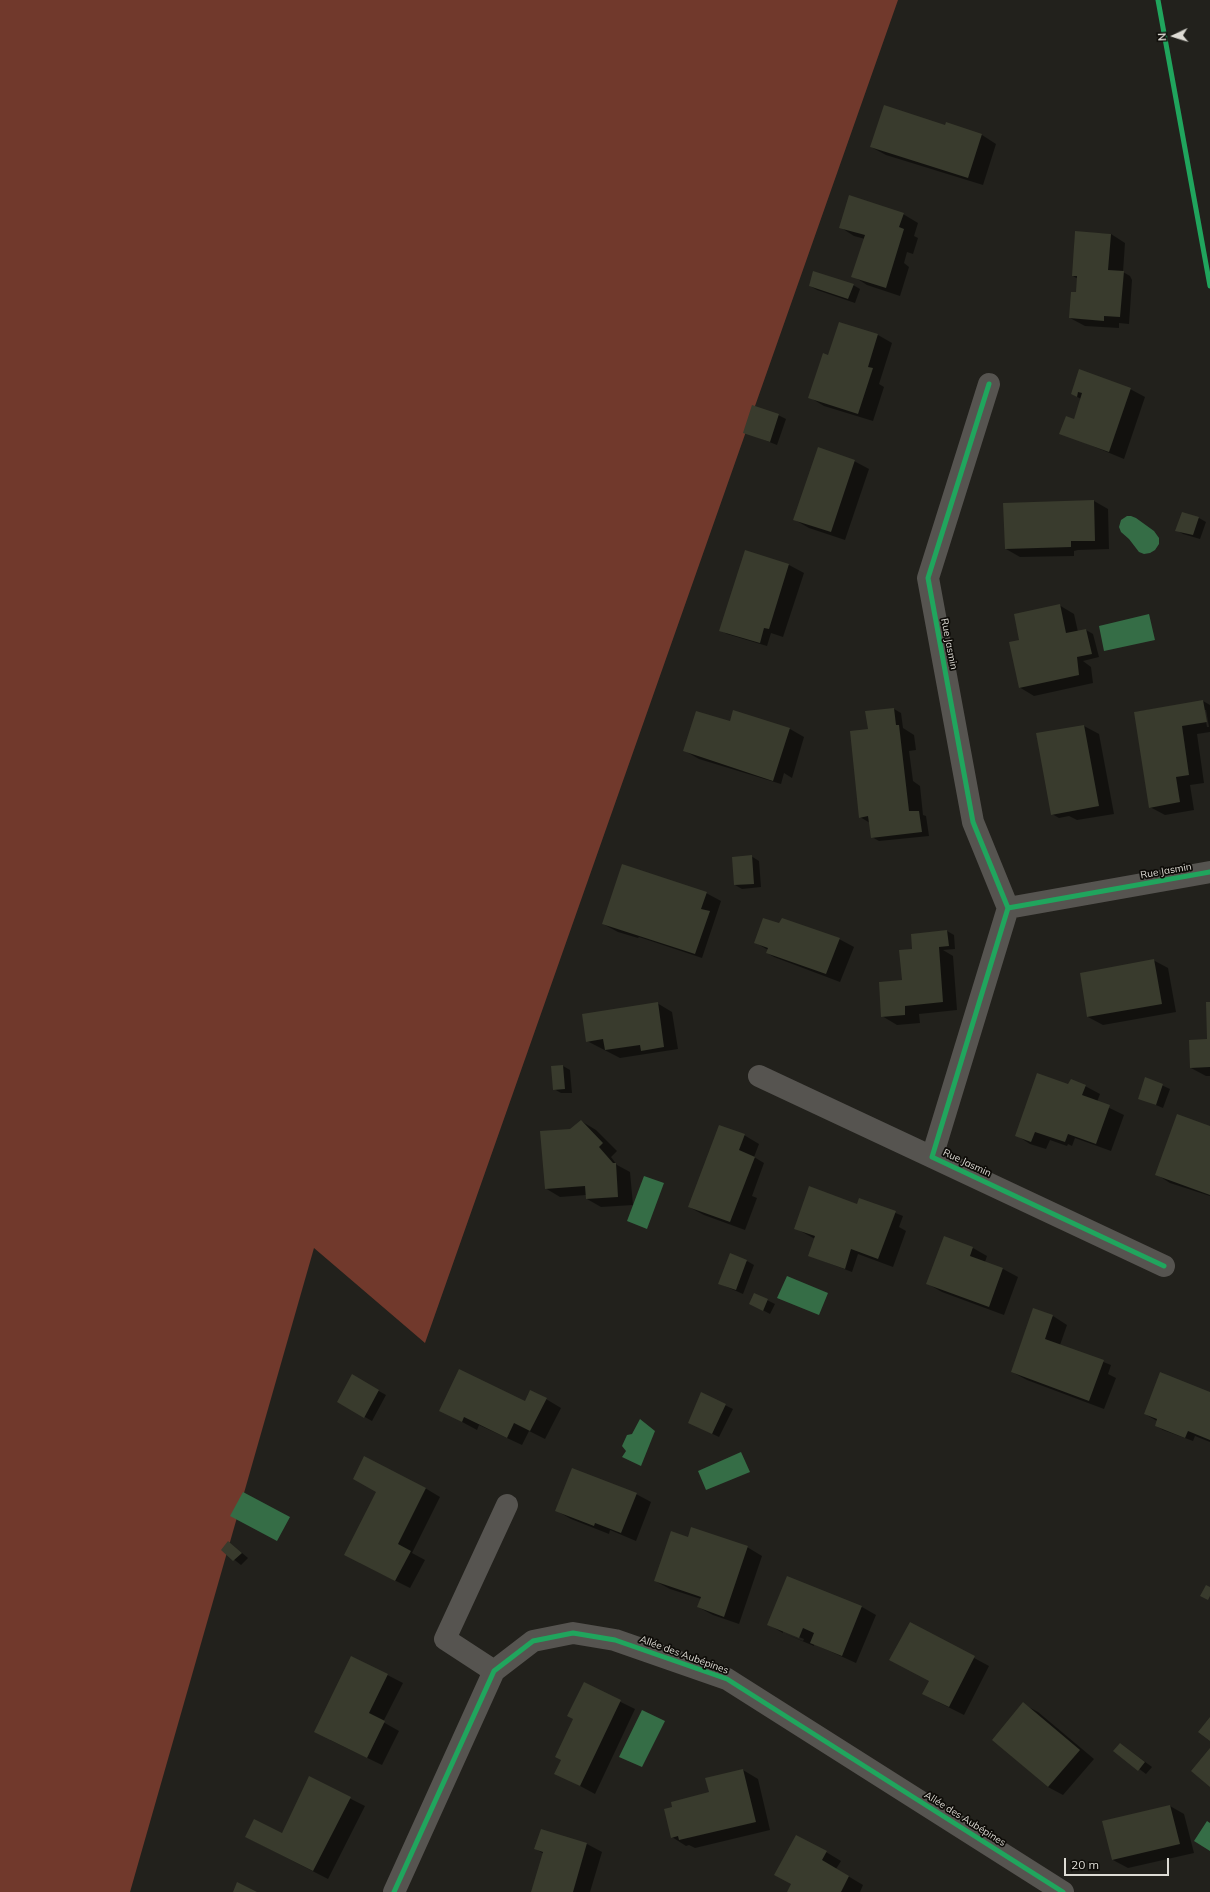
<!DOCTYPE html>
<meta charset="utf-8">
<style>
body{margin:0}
#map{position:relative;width:1210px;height:1892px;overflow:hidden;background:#22211c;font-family:Mulish,sans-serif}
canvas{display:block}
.north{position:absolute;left:1154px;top:16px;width:40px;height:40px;-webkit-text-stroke:3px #0e0c08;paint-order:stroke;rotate:266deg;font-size:11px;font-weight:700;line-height:16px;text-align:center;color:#dedcd5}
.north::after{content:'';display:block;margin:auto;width:14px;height:18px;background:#dedcd5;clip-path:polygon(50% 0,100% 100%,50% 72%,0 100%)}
.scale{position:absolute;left:1064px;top:1858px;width:105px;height:18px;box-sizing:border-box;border:2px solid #dedcd5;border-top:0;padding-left:5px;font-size:12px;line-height:14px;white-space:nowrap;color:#dedcd5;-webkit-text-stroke:3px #0e0c08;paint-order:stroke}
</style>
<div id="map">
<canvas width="1210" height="1892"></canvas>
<div class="north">N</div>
<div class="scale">20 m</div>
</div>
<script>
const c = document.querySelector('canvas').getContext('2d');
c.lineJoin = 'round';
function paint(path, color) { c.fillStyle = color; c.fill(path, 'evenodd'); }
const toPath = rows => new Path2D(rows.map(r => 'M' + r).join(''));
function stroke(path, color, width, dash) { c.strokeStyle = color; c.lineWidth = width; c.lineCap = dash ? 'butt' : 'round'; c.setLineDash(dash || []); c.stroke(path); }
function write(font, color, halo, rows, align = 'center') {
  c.font = font + ' Mulish,sans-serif'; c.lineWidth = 3.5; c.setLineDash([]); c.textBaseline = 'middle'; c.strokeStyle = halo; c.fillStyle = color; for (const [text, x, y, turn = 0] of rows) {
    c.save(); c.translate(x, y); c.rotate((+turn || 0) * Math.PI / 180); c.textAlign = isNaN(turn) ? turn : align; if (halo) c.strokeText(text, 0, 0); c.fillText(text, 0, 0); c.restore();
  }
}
const forest = toPath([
 [0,0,898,0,425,1343,314,1248,130,1892,0,1892]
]);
const water = toPath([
 [1127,516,1131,516,1136,518,1154,531,1159,538,1159,544,1155,550,1150,553,1144,554,1139,552,1129,539,1121,532,1119,527,1121,520],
 [1149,614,1155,640,1104,651,1099,626],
 [644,1176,664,1183,647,1229,627,1221],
 [787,1276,828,1293,819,1315,777,1298],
 [640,1419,655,1431,641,1466,622,1457,626,1451,622,1446,627,1435,632,1434],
 [741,1452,750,1472,706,1490,698,1471],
 [243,1492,290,1517,277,1541,230,1516],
 [642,1710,665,1721,642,1767,619,1757],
 [1207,1821,1210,1823,1210,1851,1194,1841]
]);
const shadow = toPath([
 [946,123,982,135,996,144,983,185,886,155,871,147,945,126],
 [903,214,918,223,914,236,918,238,913,254,907,252,904,263,909,267,900,296,867,285,853,276,865,239,854,236,840,227],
 [1075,232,1111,234,1125,243,1123,272,1130,276,1132,280,1129,324,1119,323,1119,328,1085,326,1070,318,1077,293,1078,279,1073,276],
 [853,285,860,289,855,303,817,290,810,286],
 [840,323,878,335,892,343,879,384,884,387,873,421,824,406,809,397,829,356],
 [1080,370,1130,389,1145,397,1124,459,1061,433,1074,420,1081,399,1072,394],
 [778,415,786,419,777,445,744,432],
 [854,461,869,469,845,540,809,528,795,520],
 [1094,501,1108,509,1109,549,1078,550,1074,551,1074,556,1020,557,1006,549],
 [1199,518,1206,522,1200,539,1183,534,1176,530],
 [746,551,789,565,804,573,783,637,771,633,767,646,727,634,720,630],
 [1059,605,1074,614,1078,632,1086,630,1093,634,1099,657,1083,661,1091,667,1093,683,1034,696,1019,687,1018,641],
 [1203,701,1210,705,1210,732,1197,734,1204,783,1190,785,1194,810,1165,815,1150,807,1135,712],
 [1204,710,1206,710,1209,727,1207,727],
 [894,709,901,713,903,728,914,735,916,750,909,751,913,781,920,786,923,815,926,816,929,836,879,841,872,837,870,823,860,817,869,730,866,712],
 [731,722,768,722,790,729,804,737,792,778,784,773,781,784,699,759,685,751],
 [1084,726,1099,734,1114,814,1077,820,1069,816,1059,818,1052,814,1037,734],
 [751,856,759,861,761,887,742,889,735,885],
 [706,893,721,901,702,958,639,937,638,938,618,932,603,924],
 [947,931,954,935,955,949,943,950,953,956,957,1010,919,1014,920,1023,897,1025,882,1016,903,981,914,950],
 [839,939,854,947,840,982,774,957,767,953,768,950,756,943],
 [1153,960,1168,968,1176,1012,1103,1025,1088,1017,1081,974],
 [657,1003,672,1012,678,1049,620,1058,587,1041],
 [1210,1003,1210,1076,1206,1076,1191,1068,1208,1040],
 [563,1066,570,1070,572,1093,561,1093,554,1089,552,1067],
 [1146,1078,1170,1089,1163,1108,1139,1098],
 [1069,1085,1085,1086,1100,1094,1097,1102,1124,1115,1111,1151,1075,1138,1072,1146,1068,1144,1067,1146,1050,1140,1046,1149,1030,1144,1016,1135],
 [581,1121,596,1130,617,1151,611,1157,617,1165,630,1172,633,1205,601,1207,587,1199,586,1195,560,1197,545,1188,571,1130],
 [1210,1127,1210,1196,1170,1183,1156,1174],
 [744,1135,759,1144,754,1157,764,1163,752,1196,757,1198,745,1230,704,1215,689,1207],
 [860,1199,903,1216,899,1227,906,1231,893,1267,858,1254,852,1272,810,1256,815,1239,795,1228,858,1205],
 [973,1248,987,1256,985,1262,1003,1269,1018,1277,1004,1315,942,1292,928,1284],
 [747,1261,754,1265,743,1294,720,1284],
 [755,1294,775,1304,770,1314,757,1307],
 [1053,1316,1067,1325,1060,1345,1111,1365,1108,1374,1116,1378,1104,1409,1027,1380,1012,1372],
 [352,1376,386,1395,372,1421,338,1402],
 [1210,1393,1210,1442,1195,1436,1193,1441,1163,1430,1156,1426,1157,1421,1145,1414],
 [702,1394,733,1409,719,1437,696,1426],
 [546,1399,561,1408,545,1439,529,1431,522,1445,479,1425,477,1430,440,1410,525,1403],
 [425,1488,440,1497,412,1553,425,1560,410,1588,360,1563],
 [636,1494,651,1502,636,1541,610,1530,609,1534,571,1519,557,1511],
 [229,1542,248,1558,241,1565,222,1550],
 [747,1547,762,1556,739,1624,713,1615,698,1607,701,1599,670,1589,655,1581],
 [788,1577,862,1607,876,1615,856,1663,814,1644,814,1646,783,1633,769,1625],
 [783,1631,804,1639,803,1641,783,1633],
 [911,1624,989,1666,964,1715,938,1702],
 [352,1657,403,1683,383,1722,399,1731,382,1765,330,1740],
 [584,1684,635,1709,595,1794,556,1773,562,1760],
 [1023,1704,1038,1712,1094,1759,1063,1795,1048,1787,993,1740],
 [1121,1744,1152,1767,1146,1774,1115,1751],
 [743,1770,758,1779,770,1830,695,1848,689,1845,686,1846,672,1837,673,1808,710,1793],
 [309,1778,365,1806,328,1879,246,1837,282,1834],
 [1170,1806,1184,1814,1194,1853,1128,1868,1113,1860,1104,1822],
 [541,1830,587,1844,602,1852,590,1892,532,1892,544,1854,536,1849],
 [826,1852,841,1861,836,1869,863,1885,860,1892,788,1892]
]);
const building = toPath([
 [884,105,945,125,946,122,982,134,968,178,870,147],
 [849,195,904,213,899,227,904,229,886,288,851,277,865,235,839,228],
 [1075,231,1111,234,1108,270,1124,271,1120,317,1104,316,1104,321,1069,318,1071,292,1076,292,1077,276,1072,276],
 [813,271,854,284,848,299,809,286],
 [839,322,878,334,868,367,873,368,858,414,808,398,823,353,828,355],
 [1079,369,1131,388,1109,452,1059,434,1066,416,1074,419,1082,393,1078,392,1077,397,1071,394],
 [752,405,779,414,770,442,743,433],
 [818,447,855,460,831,532,793,520],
 [1094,500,1095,541,1071,541,1071,547,1005,549,1003,503],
 [1182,512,1199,517,1193,535,1175,531],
 [745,550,789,564,769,629,764,628,760,643,719,631],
 [1060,604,1066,633,1086,629,1092,654,1077,657,1079,675,1019,688,1009,642,1019,640,1014,614],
 [1203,700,1207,722,1182,726,1189,775,1176,777,1180,802,1149,808,1134,712],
 [894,708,896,725,899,725,909,811,919,811,922,832,871,838,868,816,859,818,850,731,868,729,865,711],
 [733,710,790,728,773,781,683,751,696,711,730,721],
 [1084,725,1099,806,1051,815,1036,733],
 [752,855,754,884,734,885,732,857],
 [622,864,707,892,701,909,710,911,695,954,602,924],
 [763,918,779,923,782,918,840,938,826,974,766,953,768,948,754,943],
 [947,930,949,946,939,947,943,1002,905,1006,905,1015,881,1017,879,982,902,980,899,950,912,949,911,934],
 [1154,959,1162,1004,1087,1017,1080,973],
 [658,1002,664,1047,641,1051,640,1045,605,1050,603,1039,586,1042,582,1014],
 [1206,1002,1210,1002,1210,1067,1190,1068,1189,1040,1207,1039],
 [563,1065,565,1089,553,1090,551,1066],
 [1037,1073,1068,1084,1071,1079,1086,1085,1082,1095,1110,1105,1096,1144,1068,1134,1065,1142,1035,1132,1031,1142,1015,1136],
 [1145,1077,1163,1084,1156,1105,1138,1099],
 [1177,1114,1210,1126,1210,1195,1155,1175],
 [581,1120,603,1143,599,1147,613,1163,616,1163,618,1197,586,1199,585,1186,545,1189,540,1131,570,1129],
 [719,1125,745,1134,739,1150,755,1157,730,1222,688,1207],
 [809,1186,857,1204,859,1198,896,1211,878,1259,851,1249,845,1269,808,1256,815,1236,794,1229],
 [944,1236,973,1247,970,1256,1003,1268,989,1307,926,1284],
 [730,1253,747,1260,736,1290,718,1284],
 [754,1293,768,1299,763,1311,749,1304],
 [1033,1308,1053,1315,1045,1339,1104,1360,1089,1401,1011,1372],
 [459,1369,525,1401,530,1390,547,1398,530,1431,514,1423,507,1438,464,1417,462,1422,439,1411],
 [1160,1372,1210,1392,1210,1440,1188,1431,1185,1438,1155,1426,1157,1419,1144,1414],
 [352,1374,379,1390,364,1418,337,1402],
 [701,1392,726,1404,712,1434,688,1423],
 [364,1456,426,1488,398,1544,411,1551,395,1581,344,1555,376,1492,353,1479],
 [572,1468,637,1493,621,1533,595,1523,594,1526,555,1511],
 [691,1527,748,1546,724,1617,697,1607,701,1597,654,1581,671,1531,688,1537],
 [228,1541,242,1553,233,1561,221,1550],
 [787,1576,862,1606,842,1656,810,1643,814,1633,803,1628,799,1638,767,1625],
 [1206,1585,1210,1587,1210,1596,1208,1600,1200,1596],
 [910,1622,975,1656,949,1707,922,1694,929,1681,889,1660],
 [351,1656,388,1674,369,1713,385,1721,367,1758,314,1732],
 [584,1682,621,1700,580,1786,554,1774,561,1760,555,1757,573,1719,567,1716],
 [1023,1702,1080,1750,1048,1787,992,1740],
 [1210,1717,1210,1741,1198,1732],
 [1120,1743,1145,1762,1138,1771,1113,1751],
 [1210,1748,1210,1787,1191,1771],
 [743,1769,756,1822,679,1840,678,1836,671,1838,664,1809,672,1807,671,1802,709,1792,705,1778],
 [309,1776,351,1797,313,1871,245,1837,254,1819,282,1833],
 [1170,1805,1180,1844,1112,1860,1102,1821],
 [541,1829,587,1843,573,1892,531,1892,543,1852,534,1849],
 [796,1835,827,1851,822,1860,849,1876,841,1892,787,1892,791,1884,774,1875],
 [237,1882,257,1892,233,1892]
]);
const minor = toPath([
 [989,384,928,578,973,822,1008,908],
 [759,1076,932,1157],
 [1164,1266,932,1157,1008,908,1210,872],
 [494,1671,445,1639,507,1505],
 [394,1892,494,1671,533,1641,573,1633,615,1640,727,1679,1063,1892]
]);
const cycleway = toPath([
 [1158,0,1210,286],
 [989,384,928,578,973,822,1008,908],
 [1164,1266,932,1157,1008,908,1210,872],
 [394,1892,494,1671,533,1641,573,1633,615,1640,727,1679,1063,1892]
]);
const streetNames = [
 ["Rue Jasmin",949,644,79],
 ["Rue Jasmin",1166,871,-10],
 ["Rue Jasmin",967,1163,25],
 ["Allée des Aubépines",684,1655,20],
 ["Allée des Aubépines",965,1819,32]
];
paint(forest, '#71392c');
paint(water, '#356d46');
paint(shadow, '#0007');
paint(building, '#393b2d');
stroke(minor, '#565450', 22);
stroke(cycleway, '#20a55d', 5);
write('10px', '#dedcd5', '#0e0c08', streetNames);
</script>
